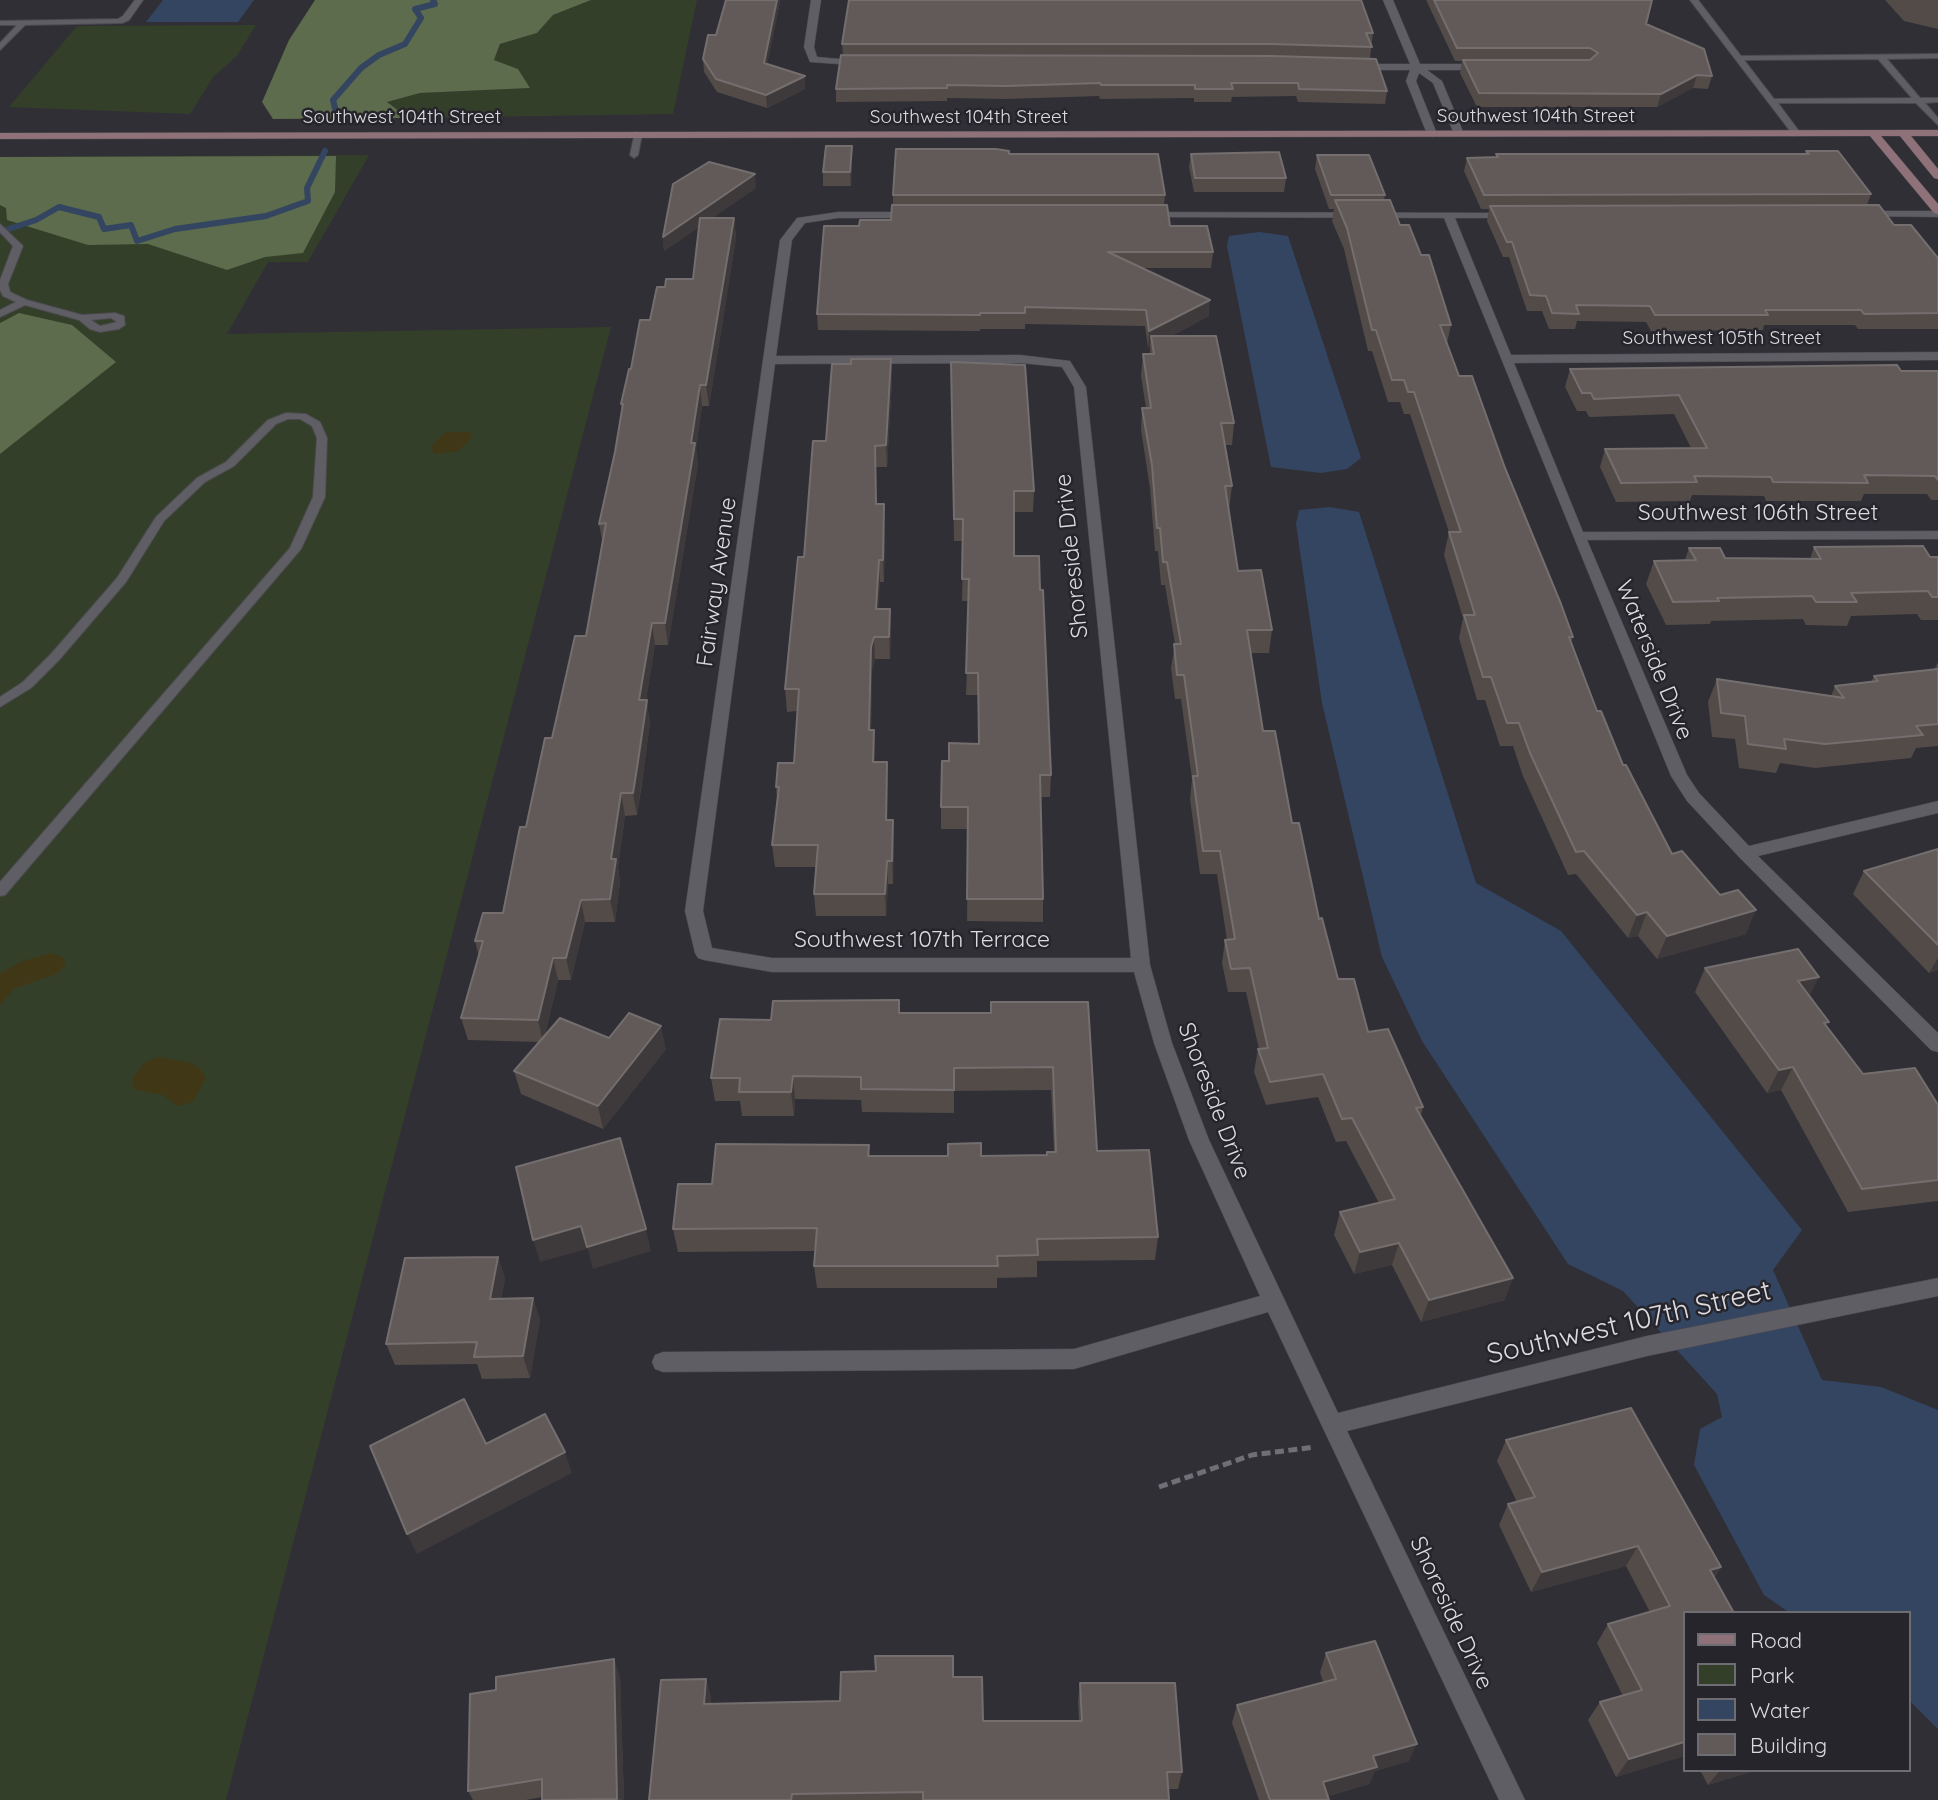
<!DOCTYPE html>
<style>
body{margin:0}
#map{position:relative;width:1938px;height:1800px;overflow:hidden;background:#302f36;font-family:Quicksand,sans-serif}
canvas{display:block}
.legend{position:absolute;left:1683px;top:1611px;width:228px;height:161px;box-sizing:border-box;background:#26252c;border:2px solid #6e6d74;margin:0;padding:9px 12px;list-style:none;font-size:21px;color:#dbdadf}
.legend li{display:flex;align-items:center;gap:14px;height:35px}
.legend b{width:35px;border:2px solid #6e6d74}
</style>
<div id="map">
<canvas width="1938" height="1800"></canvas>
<ul class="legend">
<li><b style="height:9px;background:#8f7279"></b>Road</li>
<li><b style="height:19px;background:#343f29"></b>Park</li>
<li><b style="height:19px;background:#344562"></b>Water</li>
<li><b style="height:19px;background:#615a59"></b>Building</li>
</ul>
</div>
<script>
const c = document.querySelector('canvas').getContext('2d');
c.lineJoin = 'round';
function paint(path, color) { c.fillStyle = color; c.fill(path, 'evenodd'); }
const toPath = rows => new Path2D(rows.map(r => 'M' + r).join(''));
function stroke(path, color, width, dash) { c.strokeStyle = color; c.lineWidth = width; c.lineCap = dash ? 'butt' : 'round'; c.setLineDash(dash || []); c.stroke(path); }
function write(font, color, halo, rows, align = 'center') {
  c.font = font + ' Quicksand,sans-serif'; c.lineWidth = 5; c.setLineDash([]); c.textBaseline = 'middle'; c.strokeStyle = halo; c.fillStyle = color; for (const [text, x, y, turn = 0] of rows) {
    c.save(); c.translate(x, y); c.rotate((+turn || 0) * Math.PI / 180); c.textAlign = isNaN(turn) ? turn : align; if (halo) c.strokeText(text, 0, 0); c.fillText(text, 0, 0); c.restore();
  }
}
const green = toPath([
 [591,0,697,0,673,114,408,118,387,102,420,93,530,88,518,69,494,60,501,44,537,33,553,15],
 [256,25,237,56,214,76,190,114,9,107,77,26],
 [369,155,308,262,268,262,227,334,611,327,226,1800,0,1800,0,157]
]);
const forest = toPath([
 [315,0,591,0,553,15,537,33,500,44,494,60,518,69,530,88,420,93,387,102,408,118,273,119,262,102,289,40],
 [336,156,335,192,303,253,265,257,227,270,148,244,88,245,7,220,6,208,0,205,0,157],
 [19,313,72,325,116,362,0,454,0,323]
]);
const sand = toPath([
 [455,432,469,432,473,437,458,451,434,454,431,446,445,433],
 [51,953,64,958,65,965,58,973,14,989,0,1005,0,973,23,961],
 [158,1057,192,1063,203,1072,206,1078,193,1102,177,1106,163,1095,136,1090,132,1085,134,1076,144,1063]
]);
const water = toPath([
 [163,0,254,0,238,22,146,22],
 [1259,232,1288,236,1361,458,1347,469,1321,473,1271,467,1227,246,1229,236],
 [1330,507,1359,512,1476,883,1561,931,1802,1230,1773,1270,1822,1380,1881,1387,1938,1410,1938,1729,1908,1699,1908,1613,1790,1613,1764,1595,1694,1465,1700,1429,1722,1417,1717,1394,1623,1291,1568,1264,1422,1041,1382,957,1322,703,1296,524,1299,510]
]);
const stream = toPath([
 [338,120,333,100,361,68,379,55,405,44,421,18,415,9,435,4,433,0],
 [0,232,36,220,59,207,99,217,104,229,131,225,137,241,175,229,266,216,308,201,307,188,325,151]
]);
const path = toPath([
 [1159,1487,1252,1455,1315,1447]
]);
const lane = toPath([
 [135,0,143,0,129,20,122,23,25,25,0,50,0,43,17,25,0,25,0,21,118,19,123,16,135,0],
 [1690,0,1698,0,1741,56,1938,54,1938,58,1887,59,1920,98,1938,98,1938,102,1925,103,1938,118,1938,125,1916,103,1778,103,1801,134,1794,136,1690,0],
 [1878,59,1912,98,1774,99,1744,60,1878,59],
 [635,132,642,134,638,155,634,158,630,155,635,132],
 [0,224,23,246,8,284,10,292,27,300,82,315,115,313,124,316,125,325,119,329,100,332,90,329,79,320,25,305,0,317,0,310,16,302,3,296,0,290,0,280,13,246,0,232,0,224],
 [111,318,117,322,100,326,91,320,111,318],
 [286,413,306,414,320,422,327,438,325,497,301,549,5,895,0,896,0,882,290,548,313,497,317,438,312,426,300,419,288,419,276,424,234,466,205,482,164,521,126,582,59,660,31,688,0,707,0,697,23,682,51,654,117,578,156,517,197,478,226,462,268,420,286,413]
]);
const street = toPath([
 [811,0,821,0,814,47,817,57,863,61,866,62,866,66,810,62,804,47,811,0],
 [1383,0,1393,0,1420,64,1483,64,1488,67,1483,70,1427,70,1442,81,1464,134,1463,136,1454,134,1433,83,1419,73,1416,81,1437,134,1432,137,1427,134,1406,81,1410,70,1357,70,1352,67,1357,64,1410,64,1383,0],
 [1865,211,1938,211,1938,217,1861,216,1861,212,1865,211],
 [838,212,916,212,922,215,916,218,838,218,805,223,792,240,776,356,1020,355,1070,361,1086,387,1150,965,1172,1043,1209,1140,1338,1413,1647,1336,1938,1278,1938,1296,1647,1356,1347,1431,1525,1800,1499,1800,1268,1312,1074,1369,663,1372,655,1369,652,1362,655,1355,663,1352,1074,1349,1260,1296,1189,1140,1154,1043,1134,972,772,972,704,960,698,958,695,953,685,911,780,240,797,218,838,212],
 [1020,363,1062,367,1074,387,1131,958,772,958,712,948,703,911,775,364,1020,363],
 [1147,212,1515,213,1515,217,1511,218,1455,218,1511,355,1938,352,1938,360,1514,363,1583,532,1938,531,1938,539,1587,540,1687,775,1699,793,1749,846,1938,801,1938,813,1758,856,1938,1033,1938,1052,1931,1050,1739,857,1687,801,1671,776,1444,218,1143,217,1143,213,1147,212]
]);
const secondary = toPath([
 [1903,130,1938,130,1938,136,1911,136,1938,169,1938,179,1934,178,1900,136,1881,136,1938,204,1938,214,1934,213,1870,136,0,139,0,133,1903,130]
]);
const wall = toPath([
 [1426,0,1652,0,1646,24,1712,76,1708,89,1693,88,1657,107,1477,107,1460,73,1462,61,1455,61],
 [1885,0,1938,0,1938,29,1904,21],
 [780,2,767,64,805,89,767,108,717,92,704,72,703,59,716,35],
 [1373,33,1370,58,1387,91,1385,104,1298,102,1296,96,1232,97,1231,102,1194,102,1194,98,1100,99,1099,96,1006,99,947,98,947,101,836,102,836,89,843,55,842,44],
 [1806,151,1871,194,1867,205,1938,258,1938,329,1858,329,1855,325,1764,325,1763,330,1651,331,1646,322,1577,321,1575,329,1549,329,1542,311,1527,311,1509,257,1503,257,1487,221,1489,209,1481,209,1464,171,1467,158,1496,157,1496,154,1805,154],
 [1009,154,1165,195,1164,205,1170,226,1213,252,1211,268,1142,268,1209,316,1171,336,1234,423,1232,445,1225,445,1232,486,1229,509,1238,571,1272,630,1269,653,1251,653,1263,731,1292,823,1319,919,1338,979,1368,1032,1423,1107,1421,1115,1505,1300,1421,1322,1392,1265,1354,1274,1334,1235,1340,1212,1379,1203,1346,1141,1336,1142,1318,1097,1266,1105,1254,1072,1258,1049,1259,1049,1246,992,1228,992,1222,963,1225,940,1227,940,1217,874,1200,874,1190,799,1192,779,1181,699,1175,699,1171,668,1175,644,1165,585,1161,585,1158,551,1155,551,1150,488,1141,430,1142,408,1146,408,1141,376,1143,354,1150,354,1150,346,1148,348,1145,326,1025,324,1025,329,980,329,980,331,818,330,817,314,859,226,891,220,893,205,893,195],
 [1191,154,1286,178,1284,192,1194,192,1189,167],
 [1317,155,1385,195,1384,200,1400,225,1451,325,1447,343,1459,376,1505,468,1573,637,1571,642,1597,711,1623,765,1672,854,1746,934,1657,959,1638,936,1628,938,1576,874,1568,875,1523,776,1513,746,1500,746,1485,700,1477,700,1459,638,1463,618,1444,555,1449,532,1410,414,1404,414,1400,402,1388,402,1372,351,1368,351,1344,249,1332,221,1334,209,1329,209,1315,169],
 [852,159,851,186,823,186,823,172],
 [756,188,712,218,734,218,736,238,709,406,702,406,696,448,698,464,668,645,655,645,646,700,650,722,641,790,637,815,625,816,618,867,620,882,615,922,585,922,571,980,558,980,545,1035,609,1038,666,1049,603,1129,521,1094,514,1071,539,1042,468,1040,461,1018,479,957,475,941,503,913,552,738,586,636,603,544,599,524,615,452,622,412,621,404,631,369,665,287,693,279,699,227,664,251,663,237],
 [891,359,892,380,887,467,876,467,876,504,885,526,884,582,880,582,878,609,890,609,891,631,890,659,875,659,872,670,871,730,874,730,875,762,887,762,887,820,894,842,893,884,888,884,886,916,816,916,814,894,816,867,775,867,772,845,777,799,776,787,794,763,797,711,787,712,785,689,804,557,826,441],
 [951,362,1034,491,1033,512,1014,512,1014,556,1040,590,1051,775,1050,797,1040,797,1043,899,1043,922,967,921,968,829,941,829,941,807,949,761,979,744,978,695,966,695,969,601,962,601,963,541,954,541],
 [1570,369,1938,371,1938,500,1931,500,1927,494,1864,494,1861,501,1766,501,1764,496,1692,495,1690,501,1616,502,1600,467,1605,449,1691,448,1674,414,1589,417,1586,411,1577,411,1565,387],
 [1814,547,1938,557,1938,620,1921,620,1917,614,1851,616,1847,626,1806,625,1803,619,1711,621,1710,624,1666,625,1646,584,1654,561,1685,560,1689,548,1725,558,1810,559],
 [1938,662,1938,746,1916,748,1911,758,1815,768,1780,763,1776,773,1739,768,1735,739,1712,737,1708,702,1717,679,1831,696,1835,686,1871,682,1874,676,1934,670],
 [1938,849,1938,970,1929,973,1853,894,1864,871],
 [1705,968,1810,996,1827,1026,1863,1074,1938,1105,1938,1201,1848,1212,1781,1090,1767,1093,1695,992],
 [899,1000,900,1013,991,1013,1088,1002,1097,1151,1158,1237,1155,1260,1037,1261,1037,1277,997,1278,997,1288,817,1288,814,1266,815,1251,678,1252,673,1229,712,1184,869,1145,870,1156,1047,1155,1054,1152,1051,1090,954,1091,954,1113,862,1112,861,1100,795,1099,794,1116,742,1116,740,1101,715,1101,711,1078,771,1020],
 [498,1257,505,1279,501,1299,533,1298,540,1320,530,1378,482,1379,477,1364,395,1365,386,1344],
 [1506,1440,1721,1567,1714,1578,1684,1756,1616,1777,1588,1720,1600,1702,1623,1696,1597,1643,1608,1624,1650,1612,1626,1566,1531,1592,1499,1525,1508,1504,1517,1502,1497,1461],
 [1326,1653,1409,1761,1375,1771,1369,1784,1328,1796,1329,1800,1259,1800,1232,1723,1237,1705,1323,1682,1320,1672],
 [620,1677,624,1800,542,1800,542,1797,526,1800,473,1800,468,1791],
 [953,1677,983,1721,1079,1721,1078,1701,1080,1683,1182,1772,1178,1789,1168,1789,1169,1800,649,1800,706,1679,711,1698,711,1704,840,1701],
 [1700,1770,1757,1770,1708,1785]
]);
const shadedWall = toPath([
 [777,0,780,0,780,2,765,76,764,63],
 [1697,75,1693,88,1657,107,1661,94],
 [805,76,805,89,767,108,766,95],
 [852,146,852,159,851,186,850,172],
 [755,174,756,188,664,251,663,237],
 [734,218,736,238,709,406,706,385],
 [1210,300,1209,316,1153,345,1151,336,1150,346,1148,348,1149,331],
 [891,359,892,380,887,467,886,445],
 [700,385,702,406,696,448,698,464,668,645,665,623],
 [884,504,885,526,884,582,883,560],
 [879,560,880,582,877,631,876,609],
 [890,609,891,631,890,659,889,637],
 [652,623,655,645,642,723,639,700],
 [874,637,875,659,872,670,871,752,869,730,871,647],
 [647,700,650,722,637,815,633,793],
 [874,730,875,752,875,785,873,762],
 [887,762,888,785,887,842,886,820],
 [621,793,625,816,618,867,620,882,615,922,610,899,611,859],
 [893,820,894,842,893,884,892,861],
 [887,861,888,884,886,916,885,894],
 [581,900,585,922,571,980,566,958],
 [1756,910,1746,934,1657,959,1667,936],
 [1647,912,1638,936,1628,938,1637,915],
 [553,958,558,980,543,1042,538,1020],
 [1938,958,1938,970,1929,973],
 [1819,977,1808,1000,1798,981],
 [661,1026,666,1049,603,1129,598,1106],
 [1793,1067,1781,1090,1767,1093,1779,1070],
 [793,1076,795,1099,794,1116,791,1092],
 [581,1226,587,1249,540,1262,533,1240],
 [646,1229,651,1251,593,1269,587,1247],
 [1399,1243,1392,1265,1354,1274,1360,1252],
 [498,1257,505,1279,497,1321,490,1299],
 [1513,1278,1505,1300,1421,1322,1429,1300],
 [533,1298,540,1320,530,1378,523,1356],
 [565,1452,572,1473,417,1554,407,1534],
 [1638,1546,1626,1566,1531,1592,1542,1572],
 [1721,1567,1708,1587,1710,1570],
 [614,1659,620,1677,624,1800,617,1799],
 [706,1679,711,1698,709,1722,704,1704],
 [1684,1742,1684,1756,1616,1777,1629,1759],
 [1417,1744,1409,1761,1375,1771,1369,1784,1316,1799,1323,1782,1373,1756],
 [1720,1770,1757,1770,1708,1785]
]);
const building = toPath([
 [726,0,777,0,764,63,805,76,766,95,716,79,703,59,708,35,716,35,726,0],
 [849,0,1361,0,1373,33,1366,33,1372,47,1272,44,842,44,849,0],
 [1434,0,1652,0,1646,24,1704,49,1712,76,1697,75,1661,94,1479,93,1463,60,1590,60,1598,53,1590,48,1457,48,1434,0],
 [841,55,1271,56,1376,59,1387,91,1299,89,1298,83,1231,83,1233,89,1195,89,1195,85,1101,85,1100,83,1006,86,947,85,947,88,836,89,841,55],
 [826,146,852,146,850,172,823,172,826,146],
 [896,149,996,149,1009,151,1009,154,1158,154,1165,195,893,195,896,149],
 [1806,151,1838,151,1871,194,1484,195,1467,158,1498,157,1496,154,1809,154,1806,151],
 [1279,152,1286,178,1195,178,1191,154,1279,152],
 [1317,155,1369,155,1385,195,1331,195,1317,155],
 [709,162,755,174,663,237,673,184,709,162],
 [1335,200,1390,200,1400,225,1409,225,1421,255,1429,255,1451,325,1440,325,1459,376,1472,376,1505,468,1561,604,1573,637,1569,637,1597,711,1601,711,1623,765,1626,765,1672,854,1682,851,1720,895,1738,890,1756,910,1667,936,1647,912,1637,915,1584,851,1576,852,1530,753,1519,723,1507,723,1491,677,1483,677,1464,615,1475,615,1449,532,1461,532,1414,392,1408,392,1404,380,1392,380,1376,330,1372,330,1347,228,1335,200],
 [892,205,1167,205,1170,226,1207,226,1213,252,1108,252,1210,300,1149,331,1146,310,1025,307,1025,313,980,313,980,315,817,314,824,226,859,226,860,220,891,220,892,205],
 [1879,205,1894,225,1911,225,1938,258,1938,313,1864,314,1861,310,1765,310,1768,315,1655,315,1650,306,1576,305,1579,314,1552,313,1546,296,1530,295,1512,242,1507,242,1490,206,1879,205],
 [700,218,734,218,706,385,700,385,691,443,695,443,665,623,652,623,639,700,647,700,637,768,633,793,621,793,611,859,616,859,610,899,581,900,566,958,553,958,538,1020,461,1018,483,941,475,941,483,913,503,913,520,827,526,827,545,738,552,738,575,636,586,636,606,523,599,524,615,452,623,404,621,404,629,369,631,369,640,320,650,320,657,287,665,287,666,279,693,279,700,218],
 [1151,336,1216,336,1234,423,1221,423,1232,486,1225,486,1238,571,1261,570,1272,630,1247,630,1263,731,1275,731,1292,823,1299,823,1319,919,1322,918,1338,979,1354,979,1368,1032,1388,1029,1423,1107,1416,1108,1513,1278,1429,1300,1399,1243,1360,1252,1340,1212,1395,1199,1352,1118,1342,1119,1323,1074,1270,1082,1258,1049,1268,1048,1250,968,1231,969,1225,940,1235,939,1220,851,1203,851,1193,776,1198,776,1184,675,1177,675,1174,644,1181,644,1167,562,1163,562,1160,528,1157,528,1152,465,1142,408,1151,408,1143,354,1154,354,1151,336],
 [851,359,891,359,886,445,875,446,876,504,884,504,883,560,879,560,876,609,890,609,889,637,874,637,871,647,869,730,874,730,873,762,887,762,886,820,893,820,892,861,887,861,885,894,814,894,818,845,772,845,779,787,776,787,778,763,794,763,799,689,785,689,798,557,804,557,813,441,826,441,832,364,851,364,851,359],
 [951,362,1025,365,1034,491,1014,491,1014,556,1039,556,1040,590,1043,590,1051,775,1040,775,1043,899,967,899,968,807,941,807,942,761,949,761,949,743,979,744,978,673,966,673,969,579,962,579,963,519,954,519,951,362],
 [1897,365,1901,371,1938,371,1938,480,1935,476,1864,475,1868,483,1773,482,1771,477,1694,476,1697,482,1621,483,1605,449,1707,448,1679,395,1594,399,1591,393,1582,393,1570,369,1897,365],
 [1923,546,1930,557,1938,557,1938,597,1932,597,1928,591,1851,593,1857,602,1816,602,1812,596,1717,598,1719,601,1673,602,1654,561,1696,560,1689,548,1720,548,1725,558,1821,559,1814,547,1923,546],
 [1938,669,1938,724,1916,726,1923,735,1825,744,1784,739,1786,749,1748,744,1745,716,1721,713,1717,679,1844,698,1835,686,1878,681,1874,676,1938,669],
 [1938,849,1938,945,1864,871,1938,849],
 [1798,949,1819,977,1798,981,1829,1022,1824,1023,1863,1074,1915,1068,1938,1105,1938,1180,1862,1189,1793,1067,1779,1070,1705,968,1798,949],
 [899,1000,899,1013,991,1013,991,1002,1088,1002,1097,1151,1149,1150,1158,1237,1037,1239,1038,1255,997,1256,998,1266,814,1266,817,1228,673,1229,678,1184,712,1184,716,1144,869,1145,868,1156,948,1156,948,1144,981,1143,981,1156,1047,1155,1047,1152,1056,1152,1053,1067,954,1068,954,1090,861,1089,861,1077,793,1076,791,1092,739,1092,740,1078,711,1078,720,1019,771,1020,773,1001,899,1000],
 [629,1013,661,1026,598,1106,514,1071,560,1018,609,1038,629,1013],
 [620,1138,646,1229,587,1247,581,1226,533,1240,516,1167,620,1138],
 [498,1257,490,1299,533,1298,523,1356,474,1357,477,1342,386,1344,405,1258,498,1257],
 [464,1399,486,1444,545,1414,565,1452,407,1534,370,1446,464,1399],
 [1631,1408,1721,1567,1710,1570,1734,1613,1684,1613,1684,1742,1629,1759,1600,1702,1642,1690,1608,1624,1670,1606,1638,1546,1542,1572,1508,1504,1535,1497,1506,1440,1631,1408],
 [1375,1641,1417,1744,1373,1756,1377,1767,1323,1782,1329,1800,1270,1800,1237,1705,1336,1679,1326,1653,1375,1641],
 [875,1656,953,1656,953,1677,982,1677,983,1721,1082,1721,1080,1683,1175,1683,1182,1772,1167,1772,1169,1800,923,1800,923,1792,792,1794,791,1800,649,1800,661,1680,706,1679,704,1704,840,1701,841,1672,876,1671,875,1656],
 [614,1659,617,1799,542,1800,542,1779,468,1791,470,1694,496,1690,496,1677,614,1659]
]);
const farStreetnames = [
 ["Southwest 104th Street",1536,116],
 ["Southwest 104th Street",402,117],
 ["Southwest 104th Street",969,117],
 ["Southwest 105th Street",1722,338]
];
const streetNames = [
 ["Southwest 106th Street",1758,513],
 ["Shoreside Drive",1072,556,-96],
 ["Fairway Avenue",717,582,-82],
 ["Waterside Drive",1654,660,68],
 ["Southwest 107th Terrace",922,940],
 ["Shoreside Drive",1214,1101,69],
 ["Shoreside Drive",1451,1613,65]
];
const nearStreetnames = [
 ["Southwest 107th Street",1629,1323,-13]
];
paint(green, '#343f29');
paint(forest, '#5c6c4c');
paint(sand, '#403717');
paint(water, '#344562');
stroke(stream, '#344562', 6);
stroke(lane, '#4b4a4f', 2);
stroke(street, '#4b4a4f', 1);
stroke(secondary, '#4b4a4f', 1);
stroke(path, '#706f76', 5, [9, 4.5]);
paint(lane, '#5f5e65');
paint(street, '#5f5e65');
paint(secondary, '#8f7279');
paint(wall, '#524b48');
paint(shadedWall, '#3e393a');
paint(building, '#615a59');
stroke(building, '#746e6e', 2);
write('19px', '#dbdadf', '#26252c', farStreetnames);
write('23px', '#dbdadf', '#26252c', streetNames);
write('28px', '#dbdadf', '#26252c', nearStreetnames);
</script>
